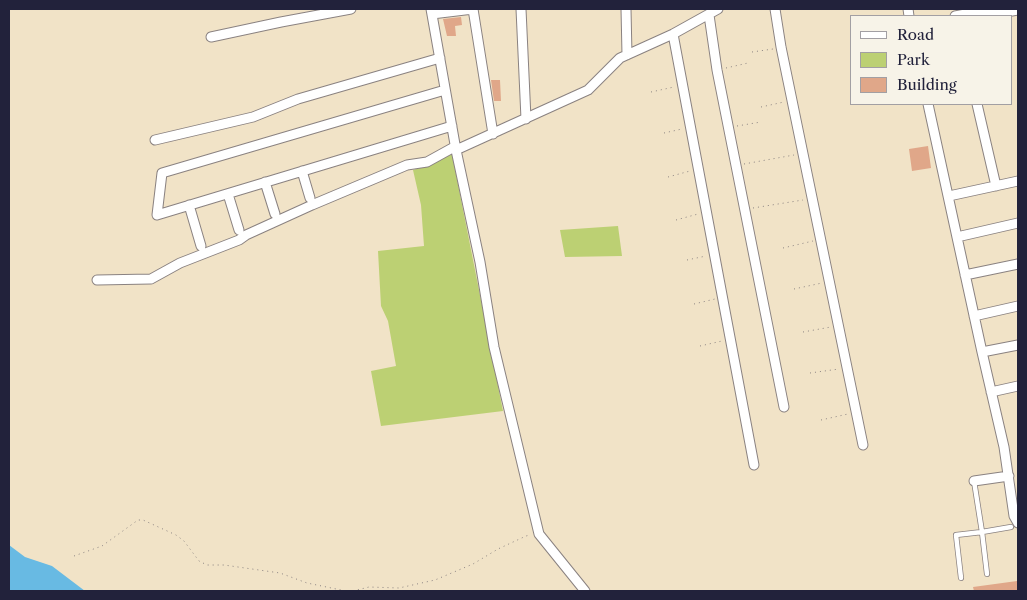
<!DOCTYPE html>
<style>
body{margin:0}
#map{position:relative;width:1027px;height:600px;overflow:hidden;background:#f1e3c7;font-family:"Libre Caslon Text",serif}
canvas{display:block}
.frame{position:absolute;inset:0;border:10px solid #22223b;pointer-events:none}
.legend{position:absolute;left:850px;top:15px;width:162px;height:90px;box-sizing:border-box;background:#f7f3e8;border:1px solid #a29fa3;margin:0;padding:6px 9px;list-style:none;font-size:15px;color:#22223b}
.legend li{display:flex;align-items:center;gap:10px;height:25px}
.legend b{width:25px;border:1px solid #a29fa3}
</style>
<div id="map">
<canvas width="1027" height="600"></canvas>
<div class="frame"></div>
<ul class="legend">
<li><b style="height:6px;background:#fff"></b>Road</li>
<li><b style="height:14px;background:#bcd073"></b>Park</li>
<li><b style="height:14px;background:#e0a789"></b>Building</li>
</ul>
</div>
<script>
const c = document.querySelector('canvas').getContext('2d');
c.lineJoin = 'round';
function paint(path, color) { c.fillStyle = color; c.fill(path, 'evenodd'); }
const toPath = rows => new Path2D(rows.map(r => 'M' + r).join(''));
function stroke(path, color, width, dash) { c.strokeStyle = color; c.lineWidth = width; c.lineCap = dash ? 'butt' : 'round'; c.setLineDash(dash || []); c.stroke(path); }
const green = toPath([
 [452,154,503,411,381,426,371,371,396,366,388,321,381,306,378,251,424,246,421,205,413,170,432,164],
 [618,226,622,256,565,257,560,230]
]);
const water = toPath([
 [9,545,25,557,52,566,85,591,9,591]
]);
const building = toPath([
 [461,17,462,25,455,26,456,36,447,36,443,19],
 [491,80,500,80,501,101,494,101],
 [928,146,931,168,912,171,909,149],
 [1017,581,1018,591,974,591,973,587]
]);
const path = toPath([
 [752,52,773,49],
 [726,68,748,63],
 [651,92,674,87],
 [761,107,784,102],
 [737,126,761,122],
 [664,133,682,129],
 [744,164,794,155],
 [668,177,690,171],
 [753,208,803,200],
 [676,220,698,214],
 [783,248,813,241],
 [687,260,706,256],
 [794,289,822,283],
 [694,304,715,299],
 [803,332,831,327],
 [700,346,722,341],
 [810,373,839,369],
 [821,420,848,414],
 [74,556,102,546,138,520,143,520,176,535,184,541,199,561,207,565,224,565,280,573,307,583,346,591],
 [353,591,369,587,399,588,435,580,473,564,498,549,526,536,530,535]
]);
const service = toPath([
 [987,574,982,532,1011,527],
 [961,578,956,535,982,532,974,481]
]);
const minor = toPath([
 [431,9,456,150,480,262,494,347,539,534,585,591],
 [521,9,526,119],
 [626,9,627,55],
 [775,9,781,47,863,445],
 [908,9,909,16],
 [432,14,473,9,493,134],
 [709,15,717,70,784,407],
 [955,16,987,10,994,14,1018,10],
 [673,34,754,465],
 [211,37,281,22,351,9],
 [445,90,162,173,157,215,452,126],
 [928,104,982,352,1004,447,1014,516,1018,523],
 [977,104,996,186],
 [155,140,253,117,298,99,440,58],
 [456,150,588,90,620,58,673,34,718,9],
 [302,171,310,198],
 [265,182,275,214],
 [228,194,239,230],
 [949,196,1018,181],
 [189,205,201,246],
 [957,237,1018,223],
 [965,275,1018,264],
 [97,280,151,279,180,263,239,240,246,235,312,205,407,165,427,162,456,146],
 [974,316,1018,306],
 [982,352,1018,345],
 [991,392,1018,386],
 [974,481,1009,476]
]);
paint(green, '#bcd073');
paint(water, '#68bae3');
paint(building, '#e0a789');
stroke(service, '#8a8281', 6);
stroke(minor, '#8a8281', 11);
stroke(path, '#8a8281', 1, [1, 4]);
stroke(service, '#fff', 4.5);
stroke(minor, '#fff', 9);
</script>
